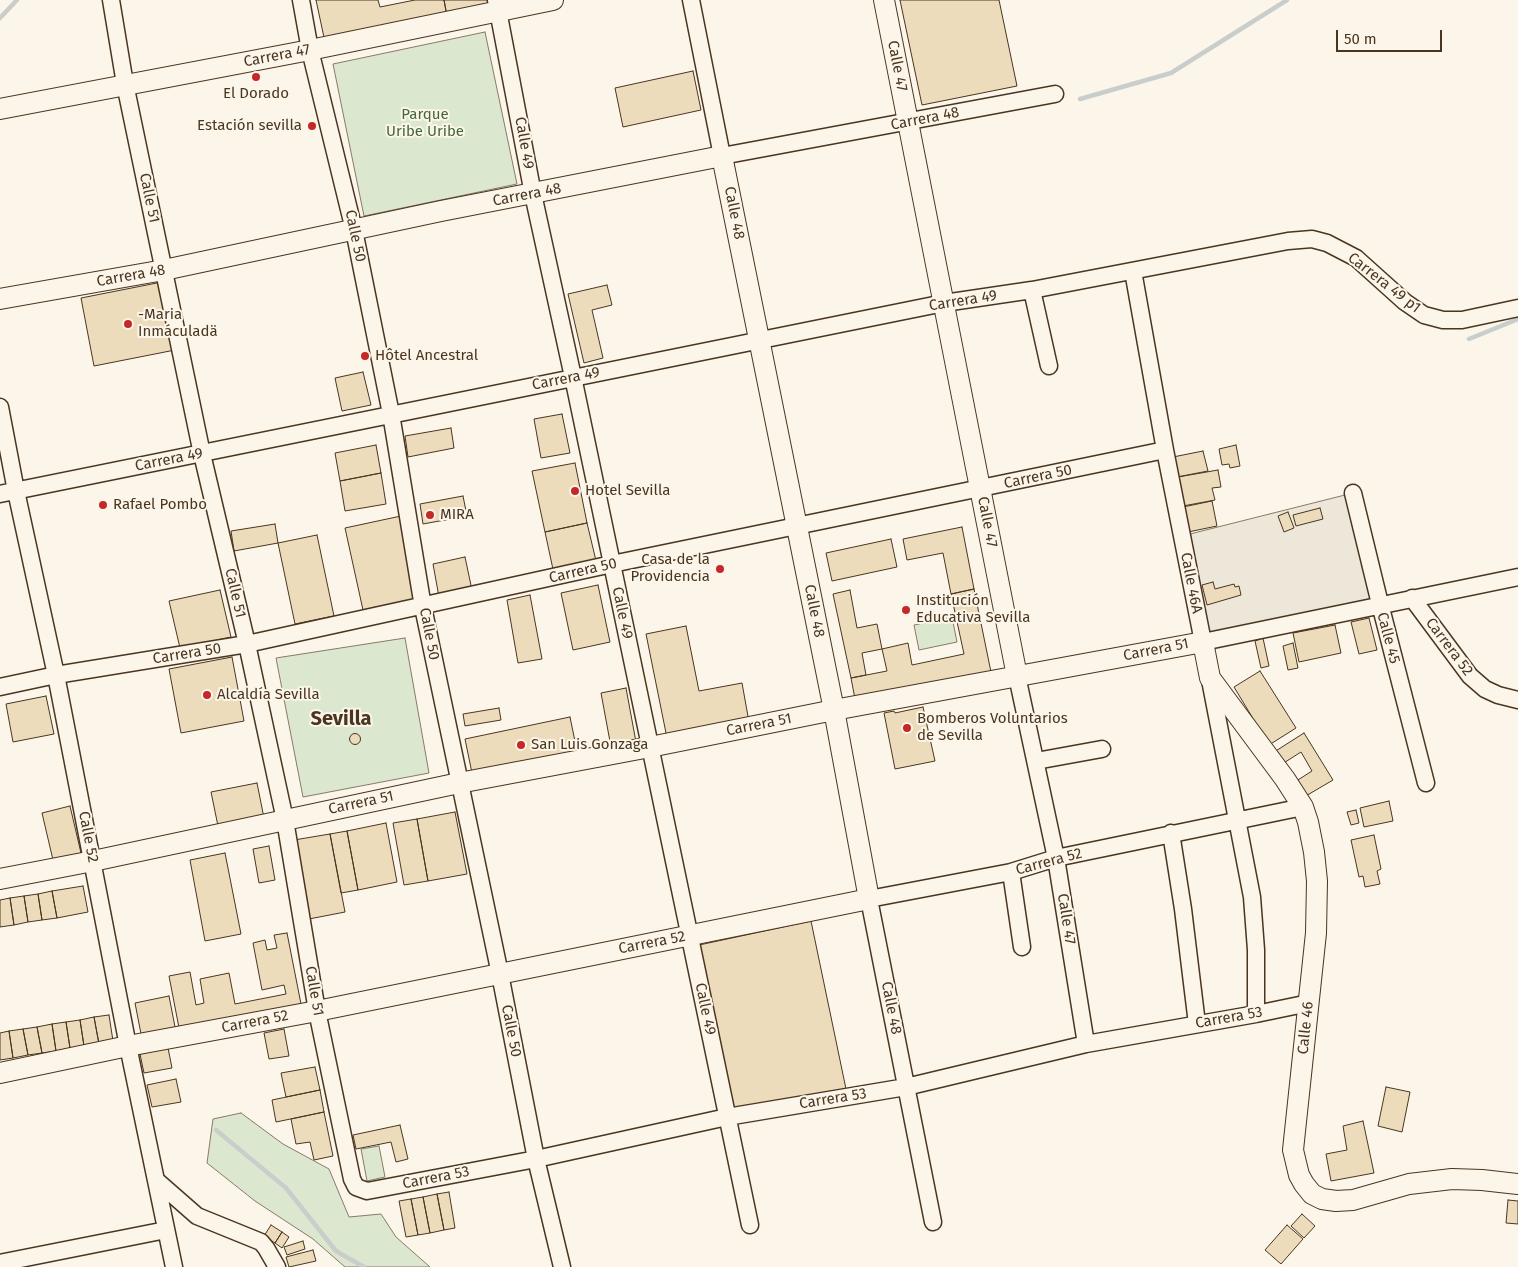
<!DOCTYPE html>
<meta charset="utf-8">
<style>
body{margin:0}
#map{position:relative;width:1518px;height:1267px;overflow:hidden;background:#fbf6e9;font-family:"Fira Sans",sans-serif}
canvas{display:block}
.scale{position:absolute;left:1336px;top:30px;width:106px;height:22px;box-sizing:border-box;border:2px solid #4a3520;border-top:0;padding-left:6px;font-size:15px;line-height:18px;white-space:nowrap;color:#4a3520;-webkit-text-stroke:4px #fbf6e9;paint-order:stroke}
</style>
<div id="map">
<canvas width="1518" height="1267"></canvas>
<div class="scale">50 m</div>
</div>
<script>
const c = document.querySelector('canvas').getContext('2d');
c.lineJoin = 'round';
function paint(path, color) { c.fillStyle = color; c.fill(path, 'evenodd'); }
const toPath = rows => new Path2D(rows.map(r => 'M' + r).join(''));
function stroke(path, color, width, dash) { c.strokeStyle = color; c.lineWidth = width; c.lineCap = dash ? 'butt' : 'round'; c.setLineDash(dash || []); c.stroke(path); }
function write(font, color, halo, rows, align = 'center') {
  c.font = font + ' "Fira Sans",sans-serif'; c.lineWidth = 4; c.setLineDash([]); c.textBaseline = 'middle'; c.strokeStyle = halo; c.fillStyle = color; for (const [text, x, y, turn = 0] of rows) {
    c.save(); c.translate(x, y); c.rotate((+turn || 0) * Math.PI / 180); c.textAlign = isNaN(turn) ? turn : align; if (halo) c.strokeText(text, 0, 0); c.fillText(text, 0, 0); c.restore();
  }
}
const green = toPath([
 [485,32,517,184,364,216,333,64,485,32],
 [952,617,957,642,919,650,914,625,952,617],
 [405,638,429,773,303,797,276,658,405,638],
 [241,1113,283,1144,329,1169,349,1217,381,1214,396,1237,430,1267,345,1267,313,1239,255,1201,207,1163,213,1119,241,1113],
 [379,1146,385,1177,367,1181,361,1149,379,1146]
]);
const parking = toPath([
 [1353,493,1380,604,1203,642,1182,536,1353,493]
]);
const stream = toPath([
 [0,18,17,0],
 [1080,99,1171,73,1287,0],
 [1469,339,1518,319],
 [216,1130,286,1188,336,1251,364,1267]
]);
const building = toPath([
 [316,0,378,0,380,7,415,0,444,0,447,16,325,42,316,0],
 [444,0,490,0,491,6,447,16,444,0],
 [900,0,999,0,1017,86,922,105,900,0],
 [693,71,701,110,623,127,615,88,693,71],
 [162,282,175,350,94,366,81,298,162,282],
 [607,285,612,305,592,310,603,358,584,363,568,294,607,285],
 [363,372,371,405,342,411,335,378,363,372],
 [562,414,570,453,541,458,534,419,562,414],
 [451,428,454,448,408,457,405,436,451,428],
 [376,445,381,473,340,481,335,453,376,445],
 [1236,445,1240,466,1230,468,1229,464,1222,465,1219,449,1236,445],
 [1203,451,1208,471,1177,477,1173,457,1203,451],
 [575,463,587,523,545,532,532,471,575,463],
 [1218,470,1221,487,1212,488,1215,500,1183,506,1178,477,1218,470],
 [381,473,386,504,345,511,340,481,381,473],
 [463,496,467,516,423,524,420,504,463,496],
 [1212,501,1217,526,1188,532,1183,507,1212,501],
 [1320,508,1323,519,1296,526,1293,515,1320,508],
 [1288,512,1294,528,1284,532,1278,516,1288,512],
 [401,516,418,598,363,610,345,528,401,516],
 [587,523,597,565,554,574,545,532,587,523],
 [275,524,278,543,234,551,231,531,275,524],
 [962,527,974,589,951,594,943,553,907,560,903,539,962,527],
 [317,535,334,616,295,624,278,543,317,535],
 [891,539,897,567,832,581,826,553,891,539],
 [465,557,472,590,439,597,433,564,465,557],
 [1213,582,1215,589,1234,584,1235,587,1239,586,1241,595,1207,605,1202,585,1213,582],
 [598,585,610,642,573,650,561,593,598,585],
 [974,589,991,672,855,699,851,678,887,671,882,649,908,643,912,665,964,654,951,594,974,589],
 [220,590,231,637,180,648,169,601,220,590],
 [850,590,857,628,877,624,882,649,862,653,866,675,851,678,833,594,850,590],
 [530,595,542,659,518,663,507,600,530,595],
 [1369,618,1377,650,1359,654,1351,622,1369,618],
 [1335,625,1341,653,1299,662,1293,633,1335,625],
 [686,626,699,691,742,683,749,722,667,738,646,634,686,626],
 [1263,638,1269,666,1261,668,1255,641,1263,638],
 [1293,643,1298,668,1288,670,1283,646,1293,643],
 [232,657,244,721,181,733,169,669,232,657],
 [1260,671,1296,728,1269,745,1234,687,1260,671],
 [626,688,636,742,611,747,601,693,626,688],
 [46,696,54,734,13,742,6,704,46,696],
 [923,707,935,761,895,769,884,713,894,711,895,713,923,707],
 [499,708,501,720,465,726,463,714,499,708],
 [570,717,577,751,472,773,465,739,570,717],
 [1304,733,1333,780,1299,800,1290,785,1312,771,1301,752,1279,766,1271,754,1304,733],
 '349.5 739a5.5 5.5 0 1 1 11 0a5.5 5.5 0 1 1-11 0Z',
 [257,783,264,818,218,826,211,792,257,783],
 [1389,801,1393,821,1364,827,1360,808,1389,801],
 [70,806,81,853,53,860,42,813,70,806],
 [1356,810,1359,823,1351,825,1347,812,1356,810],
 [455,812,467,874,428,881,417,819,455,812],
 [417,819,428,881,404,885,393,823,417,819],
 [386,823,397,882,358,890,347,831,386,823],
 [347,831,358,890,341,893,330,834,347,831],
 [330,834,345,912,309,919,294,840,330,834],
 [1374,835,1381,869,1377,871,1380,884,1365,887,1363,876,1359,877,1351,840,1374,835],
 [269,846,275,880,259,883,253,849,269,846],
 [225,853,241,934,205,941,190,860,225,853],
 [83,886,88,912,57,918,52,891,83,886],
 [52,891,57,918,42,920,38,894,52,891],
 [38,894,42,920,28,922,24,896,38,894],
 [24,896,28,922,14,925,10,898,24,896],
 [10,898,14,925,0,927,0,900,10,898],
 [811,921,846,1089,733,1112,699,945,811,921],
 [287,933,302,1009,180,1033,169,976,190,972,196,1005,204,1003,200,979,229,973,235,1004,286,994,284,985,262,990,253,943,265,940,267,950,277,948,274,935,287,933],
 [169,996,176,1032,142,1039,135,1003,169,996],
 [109,1015,113,1041,99,1044,94,1017,109,1015],
 [94,1017,99,1044,84,1046,80,1020,94,1017],
 [80,1020,84,1046,70,1048,66,1022,80,1020],
 [66,1022,70,1048,56,1051,52,1024,66,1022],
 [52,1024,56,1051,42,1053,37,1027,52,1024],
 [37,1027,42,1053,28,1055,23,1029,37,1027],
 [23,1029,28,1055,13,1058,9,1031,23,1029],
 [284,1029,289,1056,269,1059,264,1033,284,1029],
 [9,1031,13,1058,0,1060,0,1033,9,1031],
 [168,1048,172,1068,144,1073,140,1054,168,1048],
 [315,1067,320,1090,286,1097,281,1073,315,1067],
 [176,1079,181,1102,152,1107,147,1085,176,1079],
 [1386,1087,1410,1092,1402,1132,1378,1126,1386,1087],
 [320,1090,324,1112,276,1122,272,1100,320,1090],
 [324,1112,333,1156,314,1160,310,1142,296,1144,291,1119,324,1112],
 [1363,1121,1374,1173,1331,1181,1326,1154,1347,1150,1343,1126,1363,1121],
 [400,1125,408,1159,396,1162,391,1142,356,1149,353,1135,400,1125],
 [449,1192,455,1228,444,1230,437,1194,449,1192],
 [437,1194,444,1230,430,1233,423,1197,437,1194],
 [423,1197,430,1233,418,1235,411,1199,423,1197],
 [411,1199,418,1235,406,1237,399,1201,411,1199],
 [1508,1200,1518,1201,1518,1224,1506,1223,1508,1200],
 [1302,1214,1315,1226,1304,1238,1291,1226,1302,1214],
 [271,1225,282,1232,275,1243,264,1236,271,1225],
 [1287,1225,1303,1239,1281,1264,1265,1250,1287,1225],
 [282,1232,289,1237,282,1248,275,1243,282,1232],
 [303,1241,305,1249,287,1255,284,1247,303,1241],
 [313,1250,316,1261,289,1267,286,1257,313,1250]
]);
const minor = toPath([
 [111,0,125,84,202,454,247,644,285,820,317,1011,352,1179,356,1187,367,1191,536,1159,727,1117,906,1087,1086,1044,1256,1014,1309,1003],
 [301,0,310,50,354,230,391,414,423,607,500,974,536,1159,562,1267],
 [496,0,533,194,573,377,750,1225],
 [691,0,722,156,1055,94],
 [1133,271,1165,450,1203,642,1518,577],
 [1032,290,1049,366],
 [0,407,16,491,56,675,128,1046,174,1267],
 [1353,493,1380,604,1426,783],
 [0,494,944,303,1032,290,1288,241,1312,239,1327,243,1356,258,1405,302,1424,315,1443,320,1462,320,1518,308],
 [1412,598,1470,676,1485,689,1498,695,1518,700],
 [1017,676,1056,858,1086,1044],
 [1210,680,1252,897,1256,950,1256,1014],
 [0,687,56,675,247,644,612,564,1165,450],
 [1036,761,1102,749],
 [1171,833,1183,909,1197,1024],
 [1011,872,1022,947],
 [157,1181,197,1216,261,1242,266,1248,277,1267],
 [933,1222,869,899,1011,872,1056,858,1303,807],
 [0,1263,166,1230]
]);
const major = toPath([
 [884,0,1017,676],
 [0,109,310,50,553,0],
 [0,299,164,270,441,211,722,156,834,710,869,899,317,1011,128,1046,0,1073],
 [0,879,93,861,459,783,650,747,834,710,1203,642,1210,678,1285,779,1303,807,1308,822,1314,852,1317,881,1316,933,1293,1150,1299,1175,1304,1184,1312,1194,1322,1199,1336,1201,1353,1200,1409,1184,1452,1179,1482,1180,1518,1184]
]);
const markers = [
 [256,77,5,"#c62828"],
 [312,126,5,"#c62828"],
 [128,324,5,"#c62828"],
 [365,356,5,"#c62828"],
 [575,491,5,"#c62828"],
 [103,505,5,"#c62828"],
 [430,515,5,"#c62828"],
 [720,569,5,"#c62828"],
 [906,610,5,"#c62828"],
 [207,695,5,"#c62828"],
 [907,728,5,"#c62828"],
 [521,745,5,"#c62828"]
];
const streetNames = [
 ["Carrera 47",277,56,-11],
 ["Calle 47",897,66,79],
 ["Carrera 48",925,119,-11],
 ["Calle 49",524,143,80],
 ["Carrera 48",527,195,-11],
 ["Calle 51",149,198,78],
 ["Calle 48",734,213,79],
 ["Calle 50",355,236,78],
 ["Carrera 48",131,276,-10],
 ["Carrera 49 p1",1384,283,38],
 ["Carrera 49",963,301,-9],
 ["Carrera 49",566,379,-11],
 ["Carrera 49",169,460,-11],
 ["Carrera 50",1038,477,-12],
 ["Calle 47",987,522,79],
 ["Carrera 50",583,571,-13],
 ["Calle 46A",1191,583,79],
 ["Calle 51",235,593,77],
 ["Calle 48",814,611,79],
 ["Calle 49",622,613,78],
 ["Calle 50",429,634,79],
 ["Calle 45",1388,638,75],
 ["Carrera 52",1449,647,53],
 ["Carrera 51",1156,650,-11],
 ["Carrera 50",187,654,-9],
 ["Carrera 51",759,725,-11],
 ["Carrera 51",361,803,-12],
 ["Calle 52",88,837,79],
 ["Carrera 52",1049,862,-15],
 ["Calle 47",1066,919,81],
 ["Carrera 52",652,943,-11],
 ["Calle 51",314,991,80],
 ["Calle 48",891,1008,79],
 ["Calle 49",705,1009,78],
 ["Carrera 53",1229,1018,-10],
 ["Carrera 52",255,1022,-11],
 ["Calle 46",1306,1028,-84],
 ["Calle 50",511,1031,79],
 ["Carrera 53",833,1099,-9],
 ["Carrera 53",436,1178,-11]
];
const poiNames = [
 ["El Dorado",256,94,"center"],
 ["Estación sevilla",302,126,"right"],
 ["-Maria",138,315],
 ["Inmáculadä",138,332],
 ["Hôtel Ancestral",375,356],
 ["Hotel Sevilla",585,491],
 ["Rafael Pombo",113,505],
 ["MIRA",440,515],
 ["Casa de la",710,560,"right"],
 ["Providencia",710,577,"right"],
 ["Institución",916,601],
 ["Educativa Sevilla",916,618],
 ["Alcaldía Sevilla",217,695],
 ["Bomberos Voluntarios",917,719],
 ["de Sevilla",917,736],
 ["San Luis Gonzaga",531,745]
];
const parkNames = [
 ["Parque",425,115],
 ["Uribe Uribe",425,132]
];
const districtNames = [
 ["Sevilla",341,719]
];
paint(green, '#dce7d0');
stroke(green, '#887966', 1);
paint(parking, '#ede7d9');
stroke(parking, '#887966', 1);
stroke(stream, '#c9cecd', 4.5);
paint(building, '#ecdcbc');
stroke(building, '#4a3520', 1);
stroke(minor, '#4a3520', 19);
stroke(major, '#4a3520', 22);
stroke(minor, '#fbf6e9', 16);
stroke(major, '#fbf6e9', 20);
for (const [x, y, r, color] of markers) { const dot = new Path2D(); dot.arc(x, y, r, 0, 2 * Math.PI); c.fillStyle = color; c.fill(dot); stroke(dot, '#fbf6e9', 2); }
write('15px', '#4a3520', '#fbf6e9', streetNames);
write('15px', '#4a3520', '#fbf6e9', poiNames, 'left');
write('15px', '#436837', '#fbf6e9', parkNames);
write('bold 20px', '#4a3520', '#fbf6e9', districtNames);
</script>
